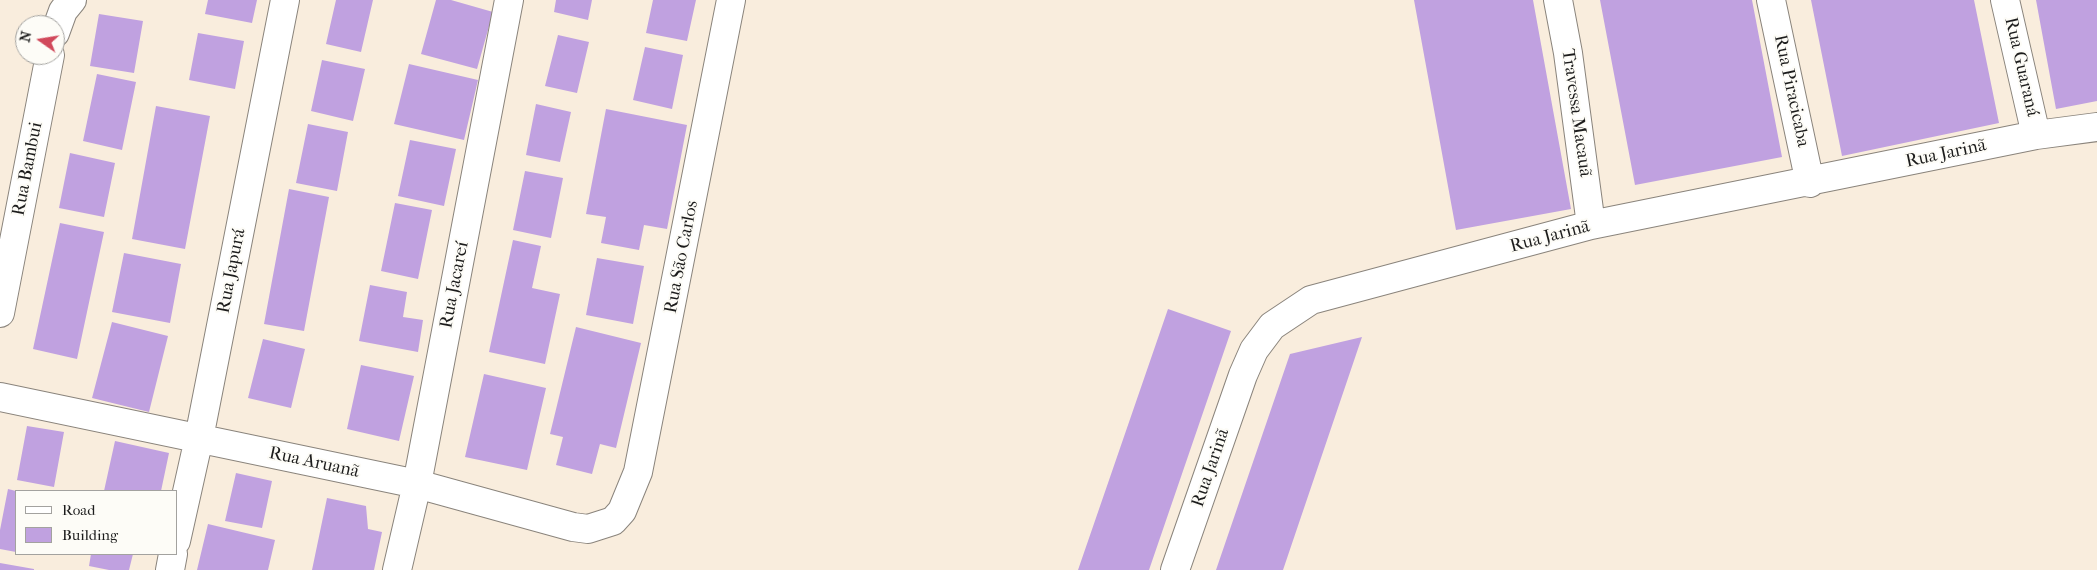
<!DOCTYPE html>
<meta charset="utf-8">
<style>
body{margin:0}
#map{position:relative;width:2097px;height:570px;overflow:hidden;background:#f9eddd;font-family:"IM FELL French Canon",serif}
canvas{display:block}
.legend{position:absolute;left:15px;top:490px;width:162px;height:65px;box-sizing:border-box;background:#fdfcf7;border:1px solid #a3a29f;margin:0;padding:6px 9px;list-style:none;font-size:15px;color:#1c1c1c}
.legend li{display:flex;align-items:center;gap:10px;height:25px}
.legend b{width:25px;border:1px solid #a3a29f}
.north{position:absolute;left:15px;top:15px;width:50px;height:50px;box-sizing:border-box;background:#fdfcf7;border:1px solid #a3a29f;border-radius:50%;rotate:283deg;font-size:14px;font-weight:700;line-height:20px;text-align:center;color:#1c1c1c}
.north::after{content:'';display:block;margin:auto;width:18px;height:22px;background:#d1495b;clip-path:polygon(50% 0,100% 100%,50% 72%,0 100%)}
</style>
<div id="map">
<canvas width="2097" height="570"></canvas>
<ul class="legend">
<li><b style="height:6px;background:#fff"></b>Road</li>
<li><b style="height:14px;background:#c0a1e0"></b>Building</li>
</ul>
<div class="north">N</div>
</div>
<script>
const c = document.querySelector('canvas').getContext('2d');
c.lineJoin = 'round';
function paint(path, color) { c.fillStyle = color; c.fill(path, 'evenodd'); }
const toPath = rows => new Path2D(rows.map(r => 'M' + r).join(''));
function stroke(path, color, width, dash) { c.strokeStyle = color; c.lineWidth = width; c.lineCap = dash ? 'butt' : 'round'; c.setLineDash(dash || []); c.stroke(path); }
function write(font, color, halo, rows, align = 'center') {
  c.font = font + ' "IM FELL French Canon",serif'; c.lineWidth = 4; c.setLineDash([]); c.textBaseline = 'middle'; c.strokeStyle = halo; c.fillStyle = color; for (const [text, x, y, turn = 0] of rows) {
    c.save(); c.translate(x, y); c.rotate((+turn || 0) * Math.PI / 180); c.textAlign = isNaN(turn) ? turn : align; if (halo) c.strokeText(text, 0, 0); c.fillText(text, 0, 0); c.restore();
  }
}
const building = toPath([
 [208,0,257,0,252,23,205,14],
 [336,0,373,0,361,52,326,44],
 [436,0,451,0,493,12,477,69,421,54],
 [556,0,592,0,588,20,554,12],
 [653,0,696,0,687,41,646,33],
 [1414,0,1533,0,1571,209,1456,230],
 [1600,0,1752,0,1782,157,1635,185],
 [1811,0,1974,0,1999,123,1842,156],
 [2036,0,2097,0,2097,101,2056,109],
 [99,14,143,21,134,73,90,66],
 [198,33,244,41,235,89,189,80],
 [558,35,589,42,577,93,545,86],
 [645,47,683,55,672,109,633,100],
 [322,60,365,69,353,121,311,111],
 [409,64,478,80,464,140,394,124],
 [97,74,136,82,122,150,83,141],
 [536,104,571,112,560,162,526,155],
 [156,106,210,116,185,249,132,239],
 [606,109,687,125,667,229,644,225,639,250,601,243,606,217,586,214],
 [308,124,348,132,337,191,296,183],
 [410,140,456,149,444,206,398,196],
 [70,153,115,163,104,217,59,208],
 [525,171,563,178,551,238,513,230],
 [289,189,329,197,304,331,264,324],
 [395,203,432,210,418,279,381,271],
 [60,223,104,232,77,359,33,349],
 [513,240,541,246,532,288,560,294,545,364,489,352],
 [124,253,181,264,170,323,112,312],
 [597,258,644,266,633,324,586,315],
 [370,285,407,292,403,317,423,320,418,352,359,341],
 [1168,309,1231,331,1149,570,1078,570],
 [112,322,168,336,149,412,92,398],
 [576,327,641,343,616,448,600,444,592,474,556,465,563,437,550,434],
 [1362,337,1283,570,1216,570,1290,354],
 [263,339,305,349,291,408,248,398],
 [361,365,414,376,399,441,347,429],
 [484,374,546,388,527,470,465,457],
 [27,426,64,432,54,487,17,480],
 [115,441,169,453,161,491,104,491],
 [236,473,272,481,262,528,225,521],
 [8,489,16,491,16,552,0,549,0,530],
 [327,498,366,506,368,529,382,532,374,570,312,570],
 [208,524,275,540,268,570,197,570],
 [91,554,133,554,129,570,109,570,89,566],
 [0,563,34,569,34,570,0,570]
]);
const minor = toPath([
 [1558,0,1568,53,1591,225],
 [1771,0,1810,183],
 [2005,0,2036,135],
 [55,33,63,11,72,0],
 [0,313,50,55],
 [0,397,417,484,573,527,588,529,613,521,622,511,638,472,731,0],
 [176,541,199,438,285,0],
 [170,570,173,554],
 [397,570,417,484,509,0],
 [1175,570,1243,375,1254,350,1272,326,1311,300,1591,225,2036,135,2097,127]
]);
const streetNames = [
 ["Rua Guaraná",2021,67,77],
 ["Rua Piracicaba",1791,91,78],
 ["Travessa Macauã",1576,113,82],
 ["Rua Jarinã",1946,154,-12],
 ["Rua Bambui",28,169,-79],
 ["Rua Jarinã",1550,237,-15],
 ["Rua São Carlos",682,257,-79],
 ["Rua Japurá",232,271,-79],
 ["Rua Jacareí",455,285,-79],
 ["Rua Aruanã",314,463,12],
 ["Rua Jarinã",1211,468,-71]
];
paint(building, '#c0a1e0');
stroke(minor, '#8a847c', 30);
stroke(minor, '#fff', 28);
write('18px', '#1c1c1c', '#fdfcf7', streetNames);
</script>
